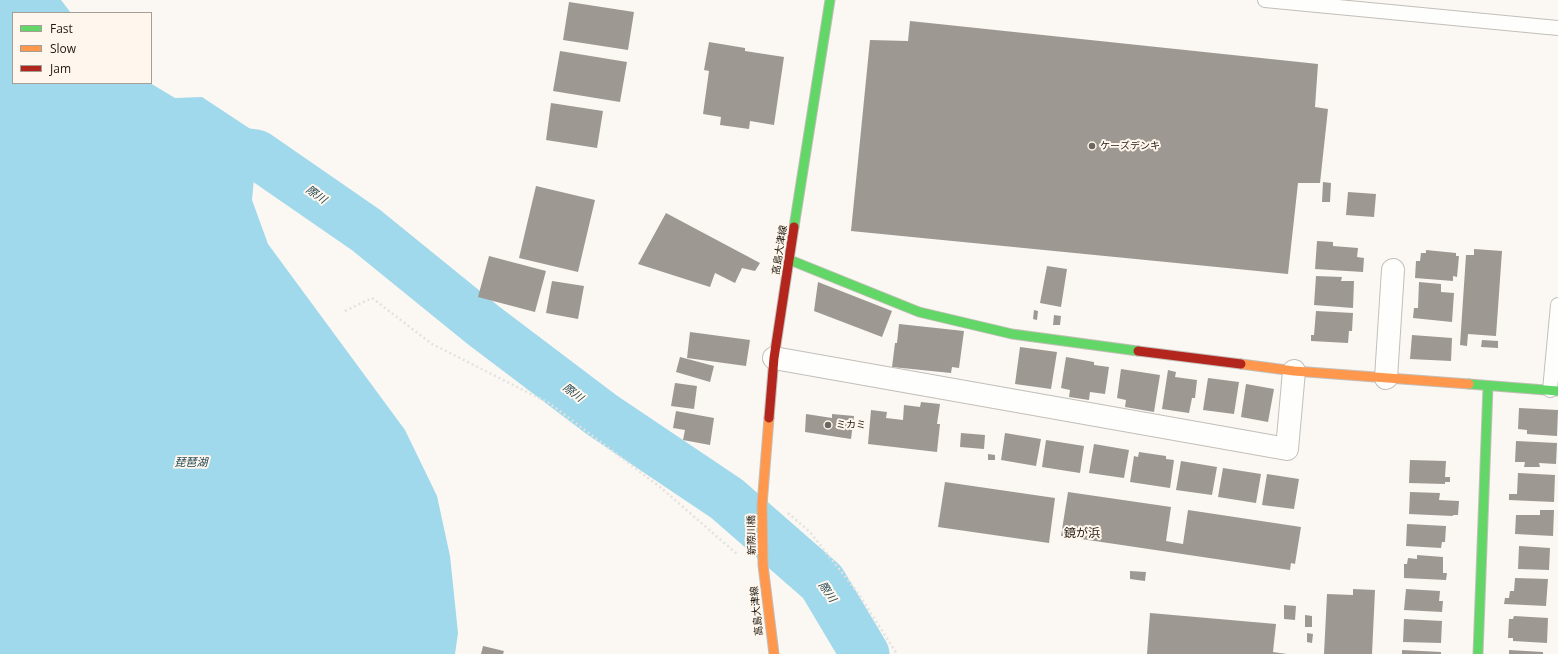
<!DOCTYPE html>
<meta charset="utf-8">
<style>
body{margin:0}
#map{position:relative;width:1558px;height:654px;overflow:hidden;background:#fbf7f2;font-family:"Open Sans",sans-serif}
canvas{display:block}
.legend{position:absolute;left:12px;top:12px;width:140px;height:72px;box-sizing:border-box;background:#fff7ee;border:1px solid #a59e95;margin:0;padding:5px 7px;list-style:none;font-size:12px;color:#1f1910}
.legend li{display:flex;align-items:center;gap:8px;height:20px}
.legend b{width:20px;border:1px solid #a59e95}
</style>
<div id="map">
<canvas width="1558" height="654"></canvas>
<ul class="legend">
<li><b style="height:5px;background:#63d668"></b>Fast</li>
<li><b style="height:5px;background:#ff974d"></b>Slow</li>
<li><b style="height:5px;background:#b3261e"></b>Jam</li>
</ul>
</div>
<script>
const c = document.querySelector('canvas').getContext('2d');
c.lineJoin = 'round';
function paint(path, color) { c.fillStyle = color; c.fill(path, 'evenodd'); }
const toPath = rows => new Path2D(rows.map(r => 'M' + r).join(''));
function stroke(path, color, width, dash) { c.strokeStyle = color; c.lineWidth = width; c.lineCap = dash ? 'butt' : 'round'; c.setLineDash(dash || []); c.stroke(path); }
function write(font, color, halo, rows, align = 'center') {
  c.font = font + ' "Open Sans","Noto Sans JP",sans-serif'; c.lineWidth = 4; c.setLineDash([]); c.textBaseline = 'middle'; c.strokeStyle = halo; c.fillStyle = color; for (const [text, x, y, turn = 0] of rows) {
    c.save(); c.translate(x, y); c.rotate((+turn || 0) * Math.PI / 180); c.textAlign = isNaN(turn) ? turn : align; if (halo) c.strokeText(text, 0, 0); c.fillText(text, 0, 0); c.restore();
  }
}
const water = toPath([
 [0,0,61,0,71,13,13,13,13,83,150,83,175,98,202,97,258,134,252,200,268,244,405,430,437,496,450,556,458,633,455,654,0,654]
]);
const river = toPath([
 [188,145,256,154,366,230,483,325,602,415,727,499,822,582,865,654]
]);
const building = toPath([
 [569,2,634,12,628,50,563,40],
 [910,21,1318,64,1315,107,1328,109,1320,183,1298,183,1288,274,851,231,870,40,908,41],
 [709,42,745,48,745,51,784,57,774,125,750,121,749,129,720,125,721,117,703,114,709,71,704,70],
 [560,51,627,62,620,102,553,91],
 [551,103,603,111,597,148,546,140],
 [1323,182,1331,183,1330,202,1322,202],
 [536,186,595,200,578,272,519,258],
 [1348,192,1376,194,1374,217,1346,215],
 [666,213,760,263,755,271,742,268,735,283,715,273,710,287,638,264],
 [1317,241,1333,242,1333,246,1358,248,1357,257,1364,258,1363,272,1315,269],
 [1474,249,1502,251,1496,336,1468,334,1467,346,1460,345,1466,255,1474,255],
 [1426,250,1456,253,1456,256,1459,256,1457,277,1453,276,1453,281,1415,278,1416,261,1420,261,1421,253,1426,253],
 [489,256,546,271,535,312,478,297],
 [1047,266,1067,269,1061,307,1040,303],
 [1316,276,1342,277,1341,281,1354,281,1353,308,1314,305],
 [552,281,584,286,578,319,546,313],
 [818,282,892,311,882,337,814,311],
 [1419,282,1441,284,1441,292,1454,293,1452,322,1413,318,1414,308,1418,308],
 [1034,310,1038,311,1037,320,1033,319],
 [1316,311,1353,313,1352,331,1349,331,1348,343,1311,341,1311,335,1314,335],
 [1054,315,1061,316,1060,325,1053,325],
 [899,324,964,331,959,368,952,367,951,373,892,367,895,343,897,343],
 [690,332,750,340,746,366,687,358],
 [1412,335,1452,338,1451,361,1410,359],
 [1482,340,1498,341,1498,348,1481,347],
 [1020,347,1057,352,1051,389,1015,384],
 [680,357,714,366,710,382,676,372],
 [1066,357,1094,362,1094,365,1109,367,1105,394,1090,392,1089,400,1069,397,1070,390,1061,388],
 [1121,369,1160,375,1154,412,1125,407,1126,400,1117,398],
 [1168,370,1176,372,1175,377,1197,380,1195,398,1192,398,1189,413,1162,409],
 [1208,378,1239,382,1234,414,1203,410],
 [675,383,697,386,694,409,671,406],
 [1246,384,1274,389,1268,422,1241,417],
 [921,402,940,404,937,424,940,424,937,452,868,444,871,410,887,412,886,418,903,420,904,405,920,407],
 [1519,408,1558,410,1557,436,1527,434,1527,430,1518,429],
 [676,411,714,418,710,445,683,440,685,430,673,428],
 [806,414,832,418,832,414,854,416,851,439,805,432],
 [961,433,985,435,984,449,960,447],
 [1005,433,1041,439,1036,466,1001,460],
 [1046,440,1084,446,1080,473,1042,467],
 [1516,441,1557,443,1556,464,1539,463,1540,467,1524,467,1525,462,1515,462],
 [1094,444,1129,450,1124,478,1089,473],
 [1139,452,1166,456,1166,459,1174,460,1170,488,1130,482,1134,456,1138,457],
 [988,454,995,455,995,460,988,460],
 [1410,460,1446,461,1445,477,1450,477,1450,482,1445,482,1445,484,1409,483],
 [1181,461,1217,467,1212,495,1176,490],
 [1223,468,1261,474,1256,503,1218,497],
 [1518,473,1555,475,1554,502,1509,500,1509,494,1517,494],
 [1267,474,1299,479,1294,509,1262,505],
 [945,482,1055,498,1049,543,938,527],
 [1068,492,1171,507,1166,541,1183,544,1188,510,1301,527,1295,564,1291,563,1290,570,1061,536],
 [1410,492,1440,493,1439,500,1459,501,1458,515,1453,515,1453,516,1409,514],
 [1540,510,1554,510,1553,536,1515,534,1516,515,1540,515],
 [1407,524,1446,526,1445,542,1442,542,1441,548,1406,546],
 [1519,546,1550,548,1549,570,1518,569],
 [1417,555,1443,557,1443,573,1447,573,1446,580,1404,578,1404,564,1407,564,1408,558,1417,559],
 [1130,571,1146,572,1145,581,1130,579],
 [1515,578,1548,579,1546,606,1504,604,1505,598,1509,598,1510,591,1514,591],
 [1353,589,1375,590,1372,654,1324,654,1327,594,1353,595],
 [1406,589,1440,591,1439,601,1443,601,1442,612,1404,610],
 [1284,605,1296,606,1295,620,1284,619],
 [1150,613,1276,624,1273,652,1287,654,1147,654],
 [1305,615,1312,616,1312,627,1305,627],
 [1514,616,1548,618,1547,643,1513,641,1513,638,1508,638,1509,619,1513,619],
 [1404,619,1442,621,1441,643,1403,642],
 [1307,633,1313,634,1312,643,1307,642],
 [483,646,504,651,503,654,481,654],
 [1402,650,1441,652,1441,654,1402,654],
 [1509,650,1543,652,1543,654,1509,654]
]);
const path = toPath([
 [345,311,372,298,432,344,549,403,660,487,737,554],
 [788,513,810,532,858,593,897,654]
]);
const lane = toPath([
 [1265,0,1558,28],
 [1550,390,1558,305]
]);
const street = toPath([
 [774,358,1287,449,1294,371],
 [1386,378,1393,270]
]);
const fast = toPath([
 [794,227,830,0],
 [790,260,919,312,1012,334,1138,351],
 [1469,384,1558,391],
 [1478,654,1488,386]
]);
const slow = toPath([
 [1241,364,1294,371,1469,384],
 [769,418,762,505,763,565,774,654]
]);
const jam = toPath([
 [1138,351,1241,364],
 [769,418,774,358,794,227]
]);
const markers = [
 [1092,146,4,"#6c675f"],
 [828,425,4,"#6c675f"]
];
const poiNames = [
 ["ケーズデンキ",1100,146],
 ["ミカミ",836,425]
];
const streetNames = [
 ["高島大津線",780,250,-81],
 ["新際川橋",752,535,-91],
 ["高島大津線",757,611,-96]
];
const waterNames = [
 ["際川",316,195,35],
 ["際川",573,393,37],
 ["琵琶湖",191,463],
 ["際川",827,592,56]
];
const quarterNames = [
 ["鏡が浜",1082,534]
];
paint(water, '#a0d8ec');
stroke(river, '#a0d8ec', 49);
paint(building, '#9e9893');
stroke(lane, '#c3beb8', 16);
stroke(street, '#c3beb8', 24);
stroke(fast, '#c3beb8', 11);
stroke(slow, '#c3beb8', 11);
stroke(jam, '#c3beb8', 11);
stroke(path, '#e3e2e0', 2.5, [2, 3]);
stroke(lane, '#fefefd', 14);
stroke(street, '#fefefd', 22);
stroke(fast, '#63d668', 9);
stroke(slow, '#ff974d', 9);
stroke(jam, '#b3261e', 9);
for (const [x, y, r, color] of markers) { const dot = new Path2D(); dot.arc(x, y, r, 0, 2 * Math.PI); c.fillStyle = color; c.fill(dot); stroke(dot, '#fff7ee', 1.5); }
write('10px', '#1f1910', '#fff7ee', poiNames, 'left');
write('10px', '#1f1910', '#fff7ee', streetNames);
write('italic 11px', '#1e4350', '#fff7ee', waterNames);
write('12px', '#1f1910', '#fff7ee', quarterNames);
</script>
